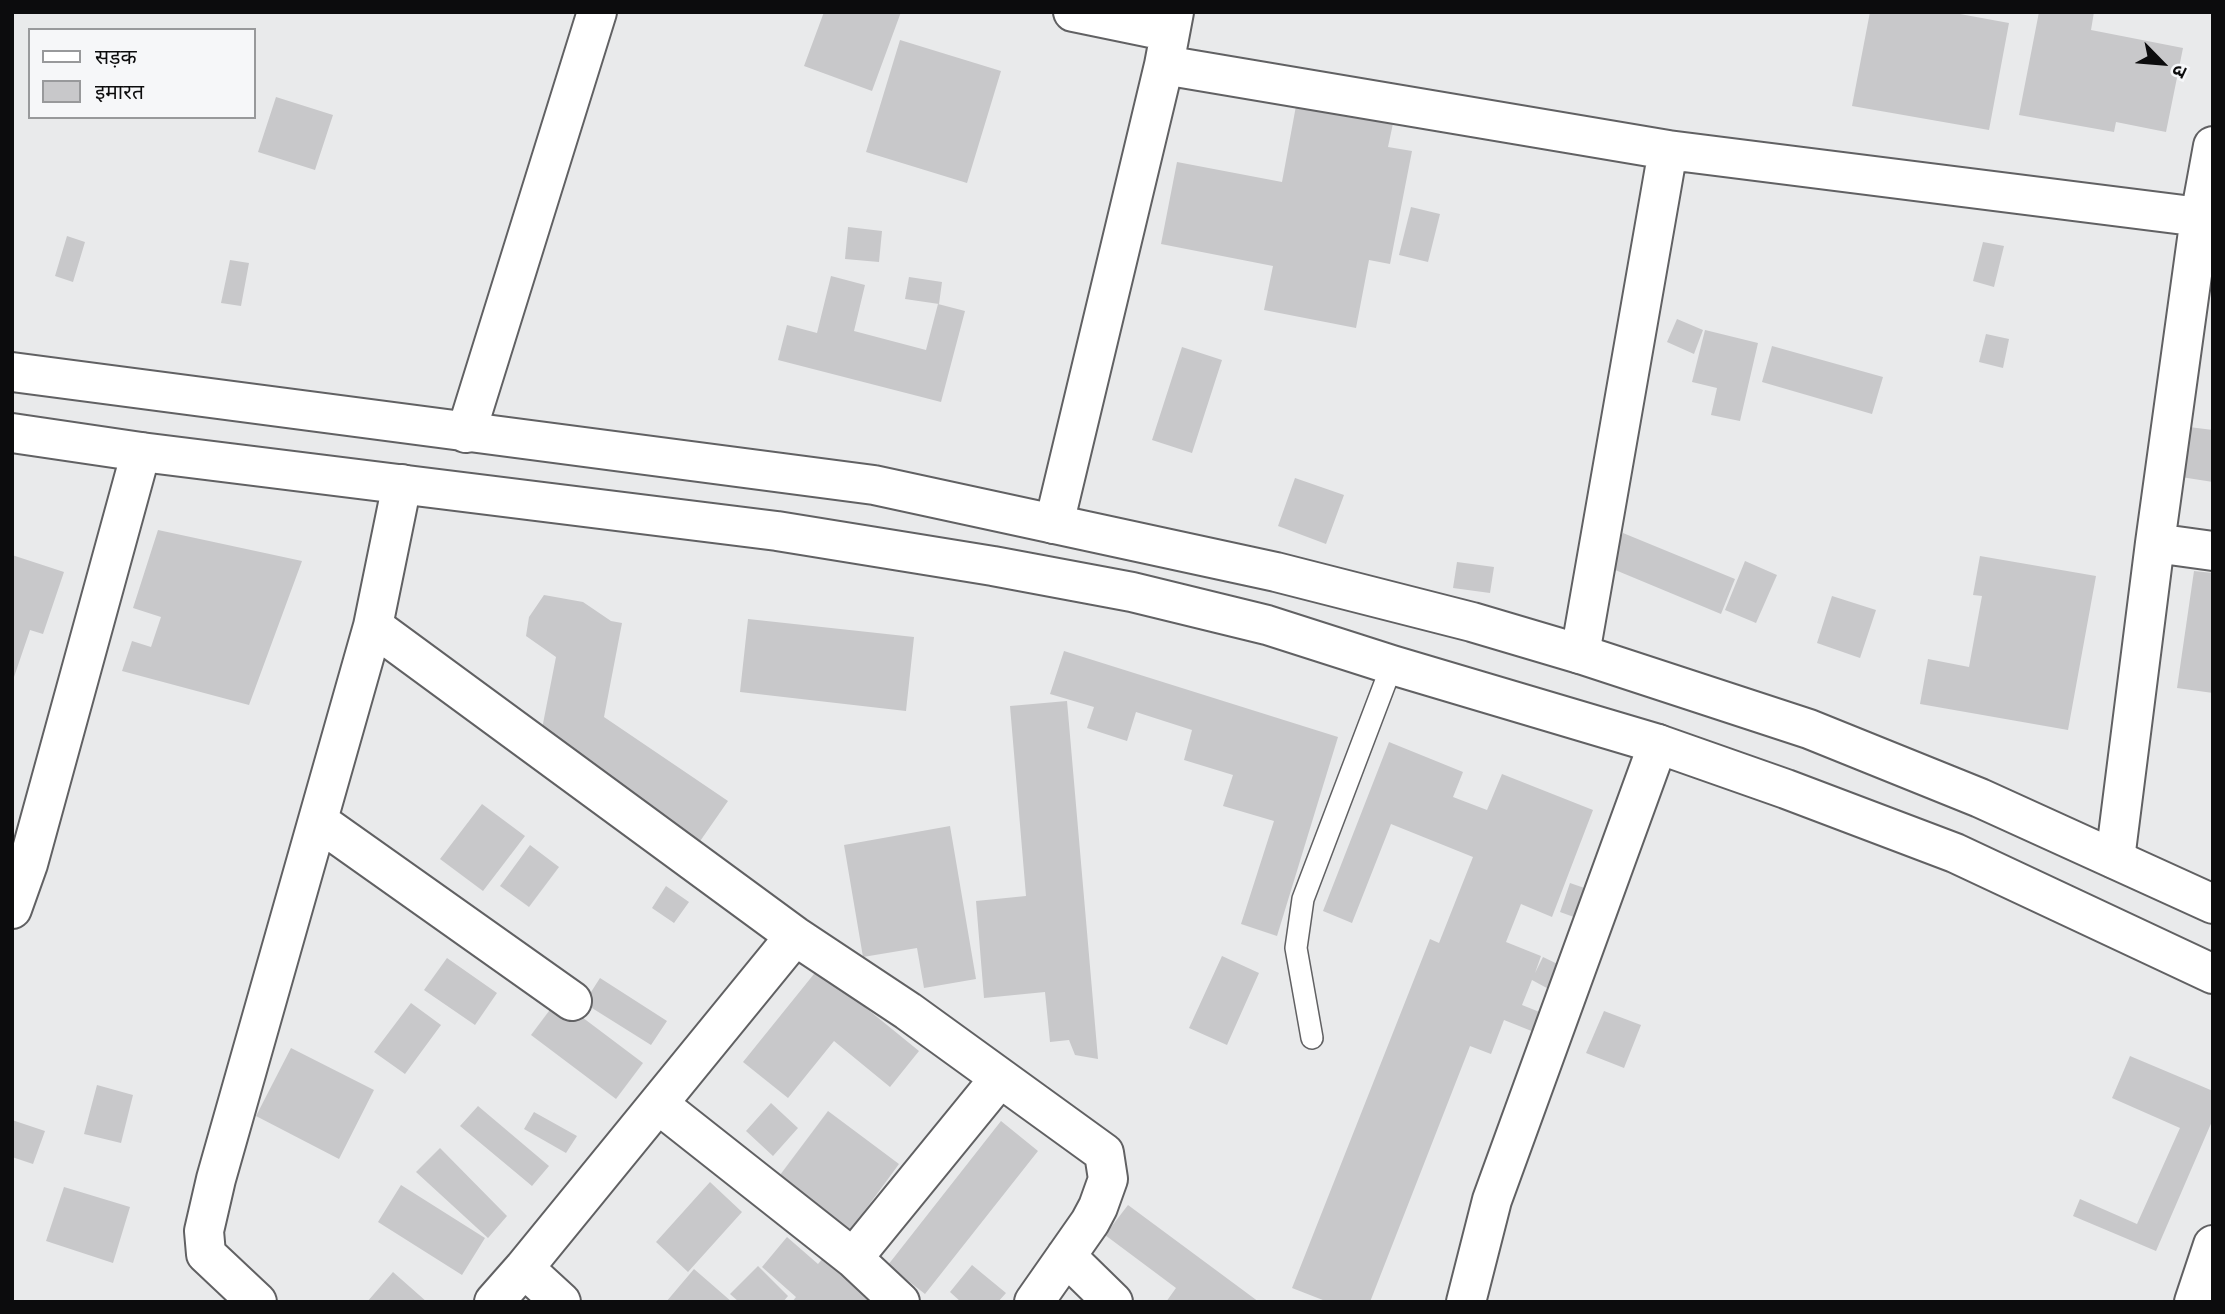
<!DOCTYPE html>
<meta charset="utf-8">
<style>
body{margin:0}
#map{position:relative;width:2225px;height:1314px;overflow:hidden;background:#e9eaeb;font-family:"Playfair Display","Noto Sans Devanagari",serif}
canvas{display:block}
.frame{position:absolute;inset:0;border:14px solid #0c0c0d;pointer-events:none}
.legend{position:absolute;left:28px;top:28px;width:228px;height:91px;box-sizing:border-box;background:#f6f7f9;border:2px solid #98999b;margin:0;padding:9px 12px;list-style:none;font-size:21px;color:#0c0c0d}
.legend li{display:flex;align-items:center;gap:14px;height:35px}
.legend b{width:35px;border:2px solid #98999b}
.north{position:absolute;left:2127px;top:28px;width:70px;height:70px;-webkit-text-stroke:5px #f6f7f9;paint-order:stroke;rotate:115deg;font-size:19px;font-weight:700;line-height:28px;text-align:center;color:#0c0c0d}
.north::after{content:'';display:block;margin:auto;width:24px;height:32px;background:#0c0c0d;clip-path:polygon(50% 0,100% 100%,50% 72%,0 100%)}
</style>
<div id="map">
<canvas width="2225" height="1314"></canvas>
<div class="frame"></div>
<ul class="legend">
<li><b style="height:9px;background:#fff"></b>सड़क</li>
<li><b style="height:19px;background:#c8c8ca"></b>इमारत</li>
</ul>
<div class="north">उ</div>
</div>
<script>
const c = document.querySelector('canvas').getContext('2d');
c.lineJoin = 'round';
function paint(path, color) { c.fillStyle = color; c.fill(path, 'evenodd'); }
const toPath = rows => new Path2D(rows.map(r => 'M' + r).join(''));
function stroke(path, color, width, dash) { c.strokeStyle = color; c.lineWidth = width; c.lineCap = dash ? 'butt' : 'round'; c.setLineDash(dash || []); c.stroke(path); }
const building = toPath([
 [824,12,901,12,872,91,804,66],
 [1870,12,1949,12,2009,23,1989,130,1852,106],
 [2039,12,2094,12,2091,30,2183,48,2166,132,2116,122,2114,132,2019,115],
 [900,40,1001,71,967,183,866,152],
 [1298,95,1395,114,1388,147,1412,151,1390,264,1369,260,1356,328,1264,310,1273,266,1161,244,1177,162,1282,182],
 [276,97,333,115,315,170,258,152],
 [1411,207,1440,214,1428,262,1399,255],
 [848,227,882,231,879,262,845,259],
 [67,236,85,242,73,282,55,276],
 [1983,242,2004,246,1994,287,1973,281],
 [230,260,249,263,241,306,221,303],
 [831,276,865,285,854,331,926,350,938,304,965,311,941,402,778,360,787,325,817,333],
 [909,277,942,282,939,304,905,299],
 [1677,319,1703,330,1694,354,1667,342],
 [1705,330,1758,343,1740,421,1711,415,1717,388,1692,382],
 [1986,334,2009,339,2003,368,1979,362],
 [1772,346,1883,377,1872,414,1762,382],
 [1182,347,1222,360,1192,453,1152,440],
 [2189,427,2213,430,2213,482,2181,477],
 [1295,478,1344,495,1326,544,1278,526],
 [158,530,302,561,249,705,122,671,132,641,151,647,161,617,133,608],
 [1623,533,1735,579,1721,614,1608,567],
 [12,555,64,572,43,634,30,630,13,680],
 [1980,556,2096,576,2068,730,1920,704,1928,659,1969,667,1982,596,1973,595],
 [1745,561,1777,575,1756,623,1725,610],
 [1457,562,1494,567,1490,593,1453,588],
 [2194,571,2213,573,2213,693,2177,688],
 [544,595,583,602,611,621,622,623,604,717,728,801,696,847,540,739,556,657,526,636,529,617],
 [1832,596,1876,610,1860,658,1817,643],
 [748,619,914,637,906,711,740,692],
 [1064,651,1338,737,1277,936,1241,924,1274,821,1223,806,1233,775,1184,760,1192,730,1136,712,1127,741,1087,728,1094,707,1050,694],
 [1067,701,1098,1059,1075,1055,1069,1040,1050,1042,1045,992,984,998,976,901,1026,896,1010,706],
 [1389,742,1463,772,1453,797,1487,810,1502,774,1593,810,1552,917,1521,904,1506,942,1541,956,1535,973,1543,957,1568,969,1556,993,1532,980,1522,1005,1547,1015,1539,1034,1504,1020,1491,1054,1470,1046,1370,1302,1328,1302,1292,1288,1430,939,1439,943,1473,857,1391,824,1352,923,1323,911],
 [482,804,525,836,483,891,440,859],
 [950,826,976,979,924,988,917,948,863,957,844,845],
 [530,845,559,867,529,907,500,886],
 [1570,883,1596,892,1585,921,1560,912],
 [666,886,689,902,674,923,652,908],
 [1222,956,1259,973,1227,1045,1189,1028],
 [447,958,497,993,475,1025,424,990],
 [818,969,919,1051,890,1087,834,1041,788,1098,743,1062],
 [600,978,667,1021,651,1045,584,1003],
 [558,999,643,1063,616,1099,531,1035],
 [411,1003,441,1025,405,1074,374,1052],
 [1604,1011,1641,1025,1624,1068,1586,1053],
 [291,1048,374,1090,339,1159,256,1116],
 [2130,1056,2213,1091,2213,1119,2156,1251,2073,1216,2080,1199,2137,1224,2180,1128,2112,1098],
 [97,1085,133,1095,121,1143,84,1134],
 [771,1103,798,1128,773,1156,746,1131],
 [478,1106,549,1166,532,1186,460,1126],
 [828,1111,899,1164,846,1236,774,1183],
 [534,1112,577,1136,566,1153,524,1129],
 [12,1120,45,1131,33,1164,12,1157],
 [1001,1121,1038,1151,925,1294,888,1265],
 [440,1148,507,1216,488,1238,416,1172],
 [710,1182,742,1212,688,1272,656,1242],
 [401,1185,485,1238,462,1275,378,1222],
 [64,1187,130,1207,113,1263,46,1241],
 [1128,1205,1259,1302,1166,1302,1176,1288,1105,1235],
 [787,1237,818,1264,829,1251,889,1302,792,1302,796,1297,762,1267],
 [972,1265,1006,1293,998,1302,961,1302,950,1292],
 [758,1266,788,1296,783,1302,739,1302,730,1294],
 [694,1269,732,1302,666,1302],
 [393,1272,427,1302,367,1302]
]);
const service = toPath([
 [1312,1038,1296,948,1303,899,1392,665]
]);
const minor = toPath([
 [1073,12,1170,32],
 [1164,65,1668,150,2200,217],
 [466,433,597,12],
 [1054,524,1164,65,1174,12],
 [2155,543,2213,551],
 [373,626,795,936,908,1011,1104,1153,1108,1179,1098,1207,1090,1222,1034,1302],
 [1580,654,1668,150],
 [318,821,572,1001],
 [2115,859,2155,543,2200,217,2213,146],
 [12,909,28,864,141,452],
 [658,1104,853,1258,900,1302],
 [1066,1256,1113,1302],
 [853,1258,999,1079],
 [524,1268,561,1302],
 [257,1302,206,1254,204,1231,216,1179,373,626,402,484],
 [494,1302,524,1268,795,936],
 [1466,1302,1492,1200,1658,744],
 [2194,1302,2213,1245]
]);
const trunk = toPath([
 [12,372,874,485,1276,572,1472,622,1580,654,1809,729,1980,798,2213,904],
 [12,433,141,452,777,531,993,566,1132,592,1267,625,1392,665,1658,744,1786,789,1955,853,2213,974]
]);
paint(building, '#c8c8ca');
stroke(service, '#616163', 24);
stroke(minor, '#616163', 42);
stroke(trunk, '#616163', 42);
stroke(service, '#fff', 21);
stroke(minor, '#fff', 38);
stroke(trunk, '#fff', 38);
</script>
